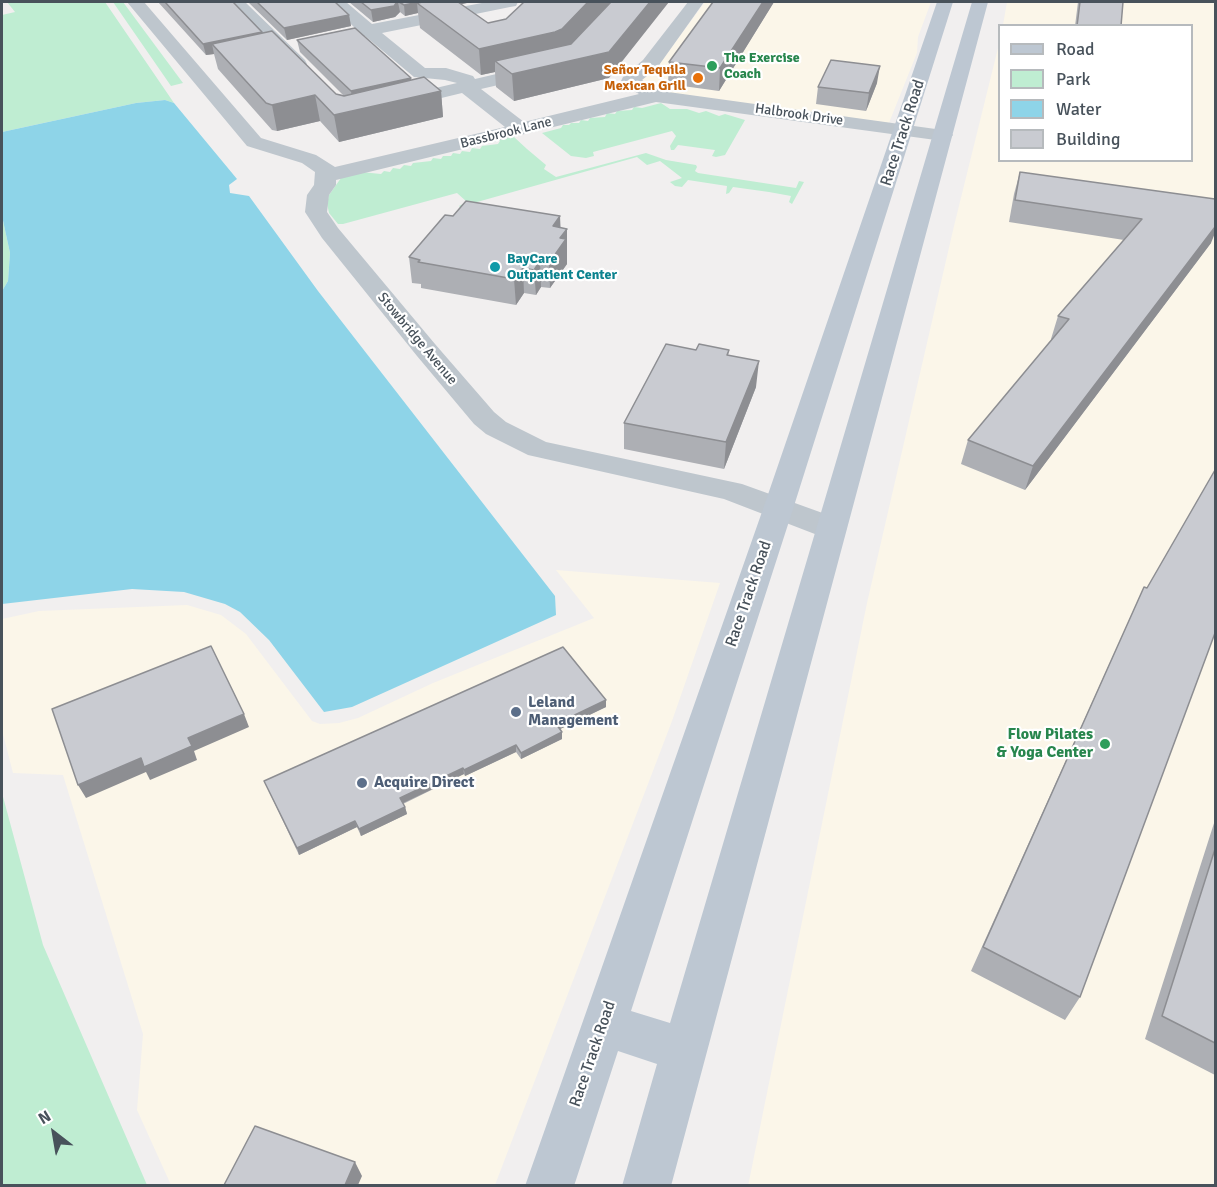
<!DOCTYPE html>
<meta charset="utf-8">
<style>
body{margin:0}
#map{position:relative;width:1217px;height:1187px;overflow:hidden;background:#f1efef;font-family:Signika,sans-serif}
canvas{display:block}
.frame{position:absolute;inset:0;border:3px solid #48525b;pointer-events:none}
.legend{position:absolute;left:998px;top:24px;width:195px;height:138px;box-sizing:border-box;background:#fff;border:2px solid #b6babd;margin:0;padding:8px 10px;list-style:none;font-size:18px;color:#48525b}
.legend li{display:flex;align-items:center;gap:12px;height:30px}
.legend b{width:30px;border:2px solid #b6babd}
.north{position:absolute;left:24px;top:1103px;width:60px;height:60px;-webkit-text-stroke:4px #fff;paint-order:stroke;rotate:329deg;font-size:16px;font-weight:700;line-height:24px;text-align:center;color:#48525b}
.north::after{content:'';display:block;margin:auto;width:21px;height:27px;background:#48525b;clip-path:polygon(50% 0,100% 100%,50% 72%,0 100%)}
</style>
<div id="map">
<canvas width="1217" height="1187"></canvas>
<div class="frame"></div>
<ul class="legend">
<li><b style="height:8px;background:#bdc7d2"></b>Road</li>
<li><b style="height:16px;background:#bfedd2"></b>Park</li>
<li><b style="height:16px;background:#8ed4e8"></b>Water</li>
<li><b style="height:16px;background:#c9cbd1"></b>Building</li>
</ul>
<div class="north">N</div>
</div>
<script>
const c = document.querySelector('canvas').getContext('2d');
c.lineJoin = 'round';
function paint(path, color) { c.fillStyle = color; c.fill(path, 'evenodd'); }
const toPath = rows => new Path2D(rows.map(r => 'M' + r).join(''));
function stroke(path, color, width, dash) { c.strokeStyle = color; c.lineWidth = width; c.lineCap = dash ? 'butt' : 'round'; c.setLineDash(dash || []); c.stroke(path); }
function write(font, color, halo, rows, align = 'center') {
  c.font = font + ' Signika,sans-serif'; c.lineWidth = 4.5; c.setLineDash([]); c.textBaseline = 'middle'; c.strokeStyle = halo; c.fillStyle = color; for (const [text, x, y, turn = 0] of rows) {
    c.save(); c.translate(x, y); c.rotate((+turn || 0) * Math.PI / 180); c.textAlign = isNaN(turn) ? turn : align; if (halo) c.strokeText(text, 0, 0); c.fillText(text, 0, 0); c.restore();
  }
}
const commercial = toPath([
 [705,2,931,2,918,37,917,53,889,123,662,92,641,81,658,66],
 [1007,2,1215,2,1215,1185,748,1186,867,603,954,226,999,44,1000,160,1192,160,1192,26,1003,25],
 [556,570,720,583,672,721,495,1185,171,1185,137,1110,143,1034,63,775,13,773,2,730,2,619,39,611,187,605,221,615,246,634,312,721,320,724,339,723,358,718,433,683,594,618]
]);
const green = toPath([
 [7,2,105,2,174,103,165,100,136,103,2,132,2,15,15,12],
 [113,2,123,2,183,83,171,86],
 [661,103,670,109,687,109,699,113,706,111,719,116,725,114,745,120,725,155,716,157,712,156,715,150,678,145,674,150,671,150,670,146,676,136,672,131,593,152,594,156,586,158,571,156,542,133,561,128,563,125,569,125,571,123,579,123,581,120,588,121,590,118,605,117,607,113,615,114,617,111,632,110,634,107,642,108],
 [508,136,514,137,527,149,546,165,544,169,556,177,646,153,666,160,696,165,697,167,695,171,698,173,796,188,799,181,804,182,792,204,789,202,791,196,769,192,733,187,729,193,726,194,727,186,688,180,682,187,675,186,670,182,682,178,660,161,647,165,637,157,470,204,464,211,459,206,467,202,457,193,343,224,338,224,329,213,327,203,329,195,341,178,361,172,381,174,384,171,390,172,393,168,400,169,404,165,411,166,413,163,431,161,433,158,441,159,443,156,451,156,453,153,460,154,462,151,470,152,472,148,480,149,482,146,498,144,500,141,493,140],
 [2,216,10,253,8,281,2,291],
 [2,793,43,945,147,1185,2,1185]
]);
const water = toPath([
 [165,100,174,103,237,179,229,185,230,193,249,196,318,291,555,596,556,615,352,707,324,712,269,640,240,612,225,604,184,592,132,589,2,604,2,291,8,281,10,253,2,216,2,132,136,103]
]);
const minor = toPath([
 [127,2,144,2,261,138,316,155,335,167,505,127,462,93,396,109,389,107,386,103,389,99,457,83,445,80,414,77,365,36,315,46,309,45,306,41,309,37,355,28,328,2,346,2,372,24,487,2,518,2,516,6,510,7,382,33,425,68,446,68,473,76,475,79,539,64,546,66,548,70,546,74,481,89,524,122,639,94,623,85,621,81,623,77,643,60,688,2,704,2,657,68,642,80,661,91,950,131,953,135,950,139,943,141,656,102,336,180,336,185,329,195,327,212,338,228,435,344,494,412,506,422,546,442,742,484,842,520,847,528,842,536,831,539,820,536,724,499,528,455,486,434,474,424,417,356,322,238,305,212,307,195,314,185,315,172,302,163,247,146,127,2],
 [228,2,245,2,305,60,307,64,305,68,291,68,228,2]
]);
const secondary = toPath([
 [937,2,953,2,793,509,631,1011,670,1023,972,2,988,2,671,1186,622,1186,657,1064,618,1051,574,1186,525,1186,763,509,937,2]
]);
const wall = toPath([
 [158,2,233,2,262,32,262,33,336,94,343,95,300,52,297,40,411,78,411,80,441,91,443,117,339,142,320,121,277,131,272,130,218,69,214,54,206,55],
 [248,2,335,2,349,15,351,26,287,40],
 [349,2,472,2,461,4,488,23,609,78,514,101,496,87,495,72,481,75,420,28,418,13,405,16,400,12,395,17,373,22],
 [713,2,774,2,719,91,668,84,669,62],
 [1078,2,1123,2,1121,26,1075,26],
 [877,83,866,111,816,104,818,87],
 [1020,172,1211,243,1025,490,961,464,968,440,1052,340,1051,339,1058,316,1124,240,1009,222,1014,194],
 [561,228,567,229,567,264,550,288,541,287,536,295,524,293,516,305,421,288,421,284,412,283,409,257],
 [696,350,729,350,728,356,756,387,724,469,624,449,624,423],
 [1144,587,1147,588,1080,997,1065,1020,971,971],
 [606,700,606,707,560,729,562,732,562,739,521,759,516,752,465,776,464,774,403,804,405,807,407,814,361,836,357,827,299,855,264,781],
 [1215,820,1215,1075,1145,1039]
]);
const shadedWall = toPath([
 [398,2,400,12,395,17,373,22,371,10],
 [419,2,472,2,428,11,417,3,418,13,405,16,404,5],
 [588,2,611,2,563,54,495,61,495,72,481,75,479,49],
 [650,2,669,2,609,78,514,101,512,74,609,52],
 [763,2,774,2,719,91,720,68],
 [349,15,351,26,287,40,284,28],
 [262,32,265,44,212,44,214,54,206,55,203,44],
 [880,66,877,83,866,111,869,93],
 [411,78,412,91,353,105,351,91],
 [441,91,443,117,339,142,334,115],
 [315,95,320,121,277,131,272,105],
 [560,216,561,237,567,229,567,264,550,288,549,263,553,226],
 [1215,227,1215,233,1211,243,1025,490,1033,466],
 [540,261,541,287,536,295,534,270],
 [523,268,524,293,516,305,514,279],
 [759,361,756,387,724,469,726,442],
 [606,700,606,707,556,731,556,724],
 [244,714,249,727,194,751,197,760,150,780,146,772,86,798,78,785],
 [562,732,562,739,521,759,521,753],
 [516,745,516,752,465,776,464,770],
 [463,768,464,774,401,804,400,798],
 [405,807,407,814,361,836,359,829],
 [355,821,357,827,299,855,297,848],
 [355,1162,362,1176,358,1185,345,1185]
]);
const building = toPath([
 [165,2,233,2,262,32,203,44,165,2],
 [257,2,335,2,349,15,284,28,257,2],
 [361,2,397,2,394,6,371,10,361,2],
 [399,2,419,2,404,5,399,2],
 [423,2,458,2,488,23,506,19,524,2,588,2,562,29,555,32,479,49,417,3,423,2],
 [611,2,650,2,609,52,512,74,495,61,571,44,611,2],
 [713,2,763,2,720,68,669,62,713,2],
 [1080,2,1123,2,1121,26,1077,26,1080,2],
 [355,28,411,78,351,91,297,40,355,28],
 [272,31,336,94,344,96,424,77,441,91,334,115,315,95,272,105,266,103,212,44,272,31],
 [831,60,880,66,869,93,818,87,831,60],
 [1020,172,1215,199,1215,227,1033,466,968,440,1069,319,1058,316,1142,219,1015,200,1020,172],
 [466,201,560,216,553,226,567,229,560,238,566,239,549,263,540,261,534,270,523,268,514,279,418,262,420,260,409,257,445,215,453,216,466,201],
 [666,344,696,350,699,344,729,350,727,355,759,361,726,442,624,423,666,344],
 [1215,470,1215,633,1080,997,983,947,1144,587,1147,588,1215,470],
 [211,646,244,714,188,738,192,746,144,767,141,758,78,785,52,709,211,646],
 [563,647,606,700,556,724,562,732,521,753,516,745,464,770,463,768,400,798,405,807,359,829,355,821,297,848,264,781,563,647],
 [1215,849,1215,1043,1162,1016,1215,849],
 [255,1126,355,1162,345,1185,224,1185,255,1126]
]);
const markers = [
 [712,66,6,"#2e9e5b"],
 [698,78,6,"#e8710a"],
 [495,267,6,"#0f9aa8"],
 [516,712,6,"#5c6f8a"],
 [1105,744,6,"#2e9e5b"],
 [362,783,6,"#5c6f8a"]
];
const farLeisurenames = [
 ["The Exercise",724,58],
 ["Coach",724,74]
];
const farFoodnames = [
 ["Señor Tequila",686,70],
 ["Mexican Grill",686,86]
];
const farStreetnames = [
 ["Halbrook Drive",799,115,8],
 ["Bassbrook Lane",506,133,-14],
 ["Stowbridge Avenue",417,339,50]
];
const farCulturenames = [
 ["BayCare",507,259],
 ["Outpatient Center",507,275]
];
const streetNames = [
 ["Race Track Road",903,133,-72],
 ["Race Track Road",749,594,-71],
 ["Race Track Road",593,1054,-71]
];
const serviceNames = [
 ["Leland",528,703],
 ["Management",528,721],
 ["Acquire Direct",374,783]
];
const leisureNames = [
 ["Flow Pilates",1093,735],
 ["& Yoga Center",1093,753]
];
paint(commercial, '#fbf6e9');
paint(green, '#bfedd2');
paint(water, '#8ed4e8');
paint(minor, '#bec6cd');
paint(secondary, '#bdc7d2');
paint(wall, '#adafb4');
paint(shadedWall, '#8d8e92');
paint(building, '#c9cbd1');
stroke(building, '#8d8e92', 1.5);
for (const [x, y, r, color] of markers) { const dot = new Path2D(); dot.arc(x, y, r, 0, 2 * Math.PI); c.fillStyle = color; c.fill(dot); stroke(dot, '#fff', 2); }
write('bold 14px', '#27864d', '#fff', farLeisurenames, 'left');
write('bold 14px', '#c56008', '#fff', farFoodnames, 'right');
write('14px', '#48525b', '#fff', farStreetnames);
write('bold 14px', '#0d838f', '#fff', farCulturenames, 'left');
write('16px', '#48525b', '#fff', streetNames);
write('bold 16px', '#4e5e75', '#fff', serviceNames, 'left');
write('bold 16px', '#27864d', '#fff', leisureNames, 'right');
</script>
